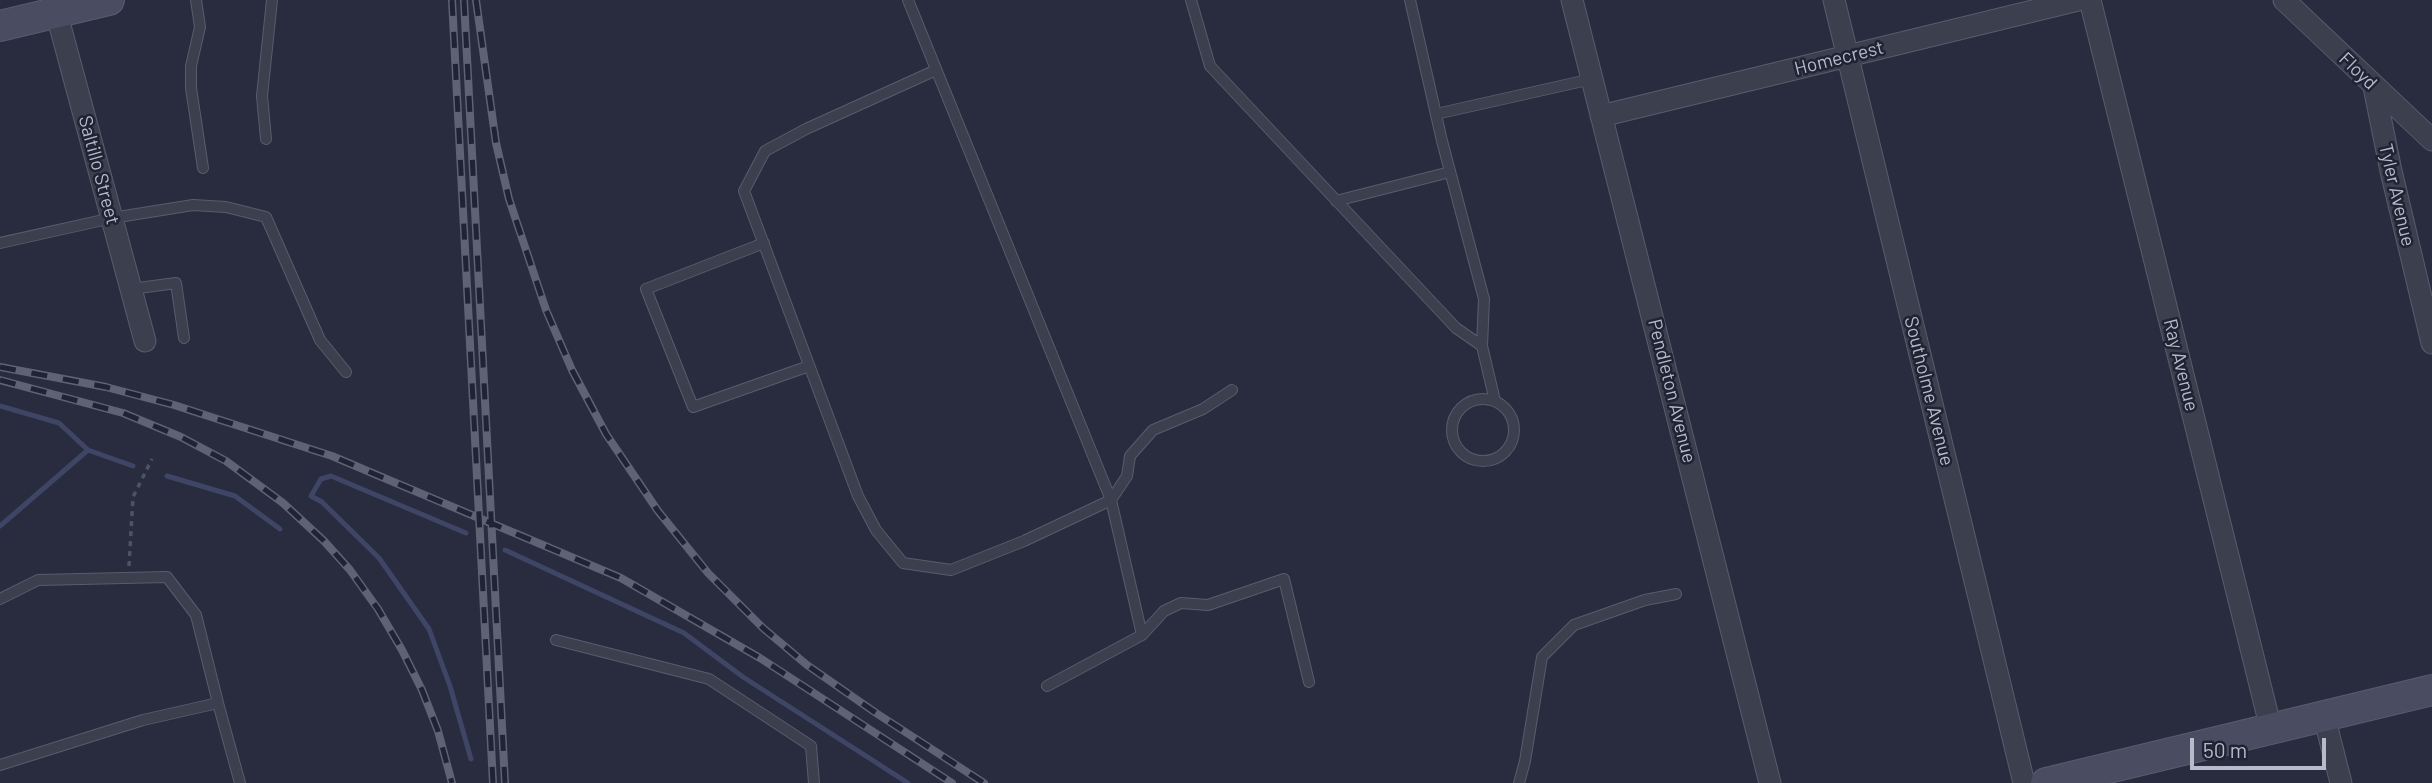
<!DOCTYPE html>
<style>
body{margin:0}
#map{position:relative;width:2432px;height:783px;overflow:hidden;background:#282c3e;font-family:Barlow,sans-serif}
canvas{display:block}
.scale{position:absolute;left:2190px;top:738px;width:136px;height:32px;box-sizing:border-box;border:4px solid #b8bac9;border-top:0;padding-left:9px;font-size:21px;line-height:24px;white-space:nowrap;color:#b8bac9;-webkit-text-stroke:5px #202333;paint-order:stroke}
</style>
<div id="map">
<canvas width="2432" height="783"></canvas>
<div class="scale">50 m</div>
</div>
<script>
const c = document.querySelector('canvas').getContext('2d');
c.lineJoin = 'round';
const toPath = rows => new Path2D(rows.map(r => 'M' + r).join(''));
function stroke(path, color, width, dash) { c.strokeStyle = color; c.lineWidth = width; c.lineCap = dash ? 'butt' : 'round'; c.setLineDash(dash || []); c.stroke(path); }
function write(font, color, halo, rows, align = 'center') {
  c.font = font + ' Barlow,sans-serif'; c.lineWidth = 5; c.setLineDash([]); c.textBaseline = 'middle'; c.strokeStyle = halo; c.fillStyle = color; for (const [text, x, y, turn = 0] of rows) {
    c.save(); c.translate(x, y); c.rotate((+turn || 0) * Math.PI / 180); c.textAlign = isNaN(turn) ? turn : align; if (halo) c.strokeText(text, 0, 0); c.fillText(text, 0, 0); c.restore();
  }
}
const stream = toPath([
 [0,406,59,423,88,450,133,466],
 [167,476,235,496,280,529],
 [0,526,88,450],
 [466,533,331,476,321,479,311,496,322,502,379,558,429,629,450,686,471,759],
 [505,550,684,633,743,677,908,783]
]);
const path = toPath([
 [129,566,133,497,152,459]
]);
const lane = toPath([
 [196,0,200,27,191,66,191,88,203,168],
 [908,0,1111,500,1142,635,1047,686],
 [1191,0,1210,66,1456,328,1482,346,1495,401],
 [1410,0,1442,141,1484,299,1482,346],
 [936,70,806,129,765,151,744,191,858,496,876,530,903,563,951,570,1024,541,1111,500,1127,476,1130,456,1153,430,1203,409,1232,390],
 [1436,114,1592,79],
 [266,139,262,96,272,0],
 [1336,201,1450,172],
 [0,243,112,218,193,205,226,207,266,217,320,340,346,372],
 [764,243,646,289,693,407,809,366],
 [131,289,176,283,184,338],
 '1452 430a31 31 0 1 1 62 0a31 31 0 1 1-62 0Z',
 [0,599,38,580,167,577,196,615,218,703],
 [1142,635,1164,611,1181,603,1208,605,1284,579,1309,682],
 [556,640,709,679,811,746,814,783],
 [0,765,143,720,218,703,240,783],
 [1519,783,1525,761,1542,657,1574,625,1645,600,1676,594]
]);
const street = toPath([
 [53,0,145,341],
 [1572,0,1770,783],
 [1834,0,2024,783],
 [2090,0,2271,729],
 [2284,0,2432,140],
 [2374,87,2391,171,2432,343],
 [1601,116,2078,0],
 [2324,716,2341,783]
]);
const secondary = toPath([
 [0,26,109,0],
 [2046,783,2432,690]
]);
const rail = toPath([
 [452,0,493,783],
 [464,0,505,783],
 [476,0,496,143,509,199,546,310,572,370,606,434,658,511,708,573,763,628,807,665,876,713,984,783],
 [0,367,106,387,174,405,332,456,621,578,760,658,952,783],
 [0,380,123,413,181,437,226,461,283,503,324,541,350,570,378,609,402,650,422,690,438,731,452,783]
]);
const streetNames = [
 ["Homecrest",1839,58,-14],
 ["Floyd",2358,71,44],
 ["Saltillo Street",99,170,75],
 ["Tyler Avenue",2397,195,77],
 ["Ray Avenue",2181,365,76],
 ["Pendleton Avenue",1672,391,76],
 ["Southolme Avenue",1929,391,76]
];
stroke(stream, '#3f4565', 5);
stroke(lane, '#595c6c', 12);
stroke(street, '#595c6c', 23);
stroke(secondary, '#595c6c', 32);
stroke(path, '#4a565e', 3.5, [5, 5]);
stroke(lane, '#3b3f4e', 10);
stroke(street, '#3b3f4e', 21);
stroke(secondary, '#4a4d61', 30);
stroke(rail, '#5e6275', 8);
stroke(rail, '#202333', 5, [16]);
write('19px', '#b8bac9', '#202333', streetNames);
</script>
